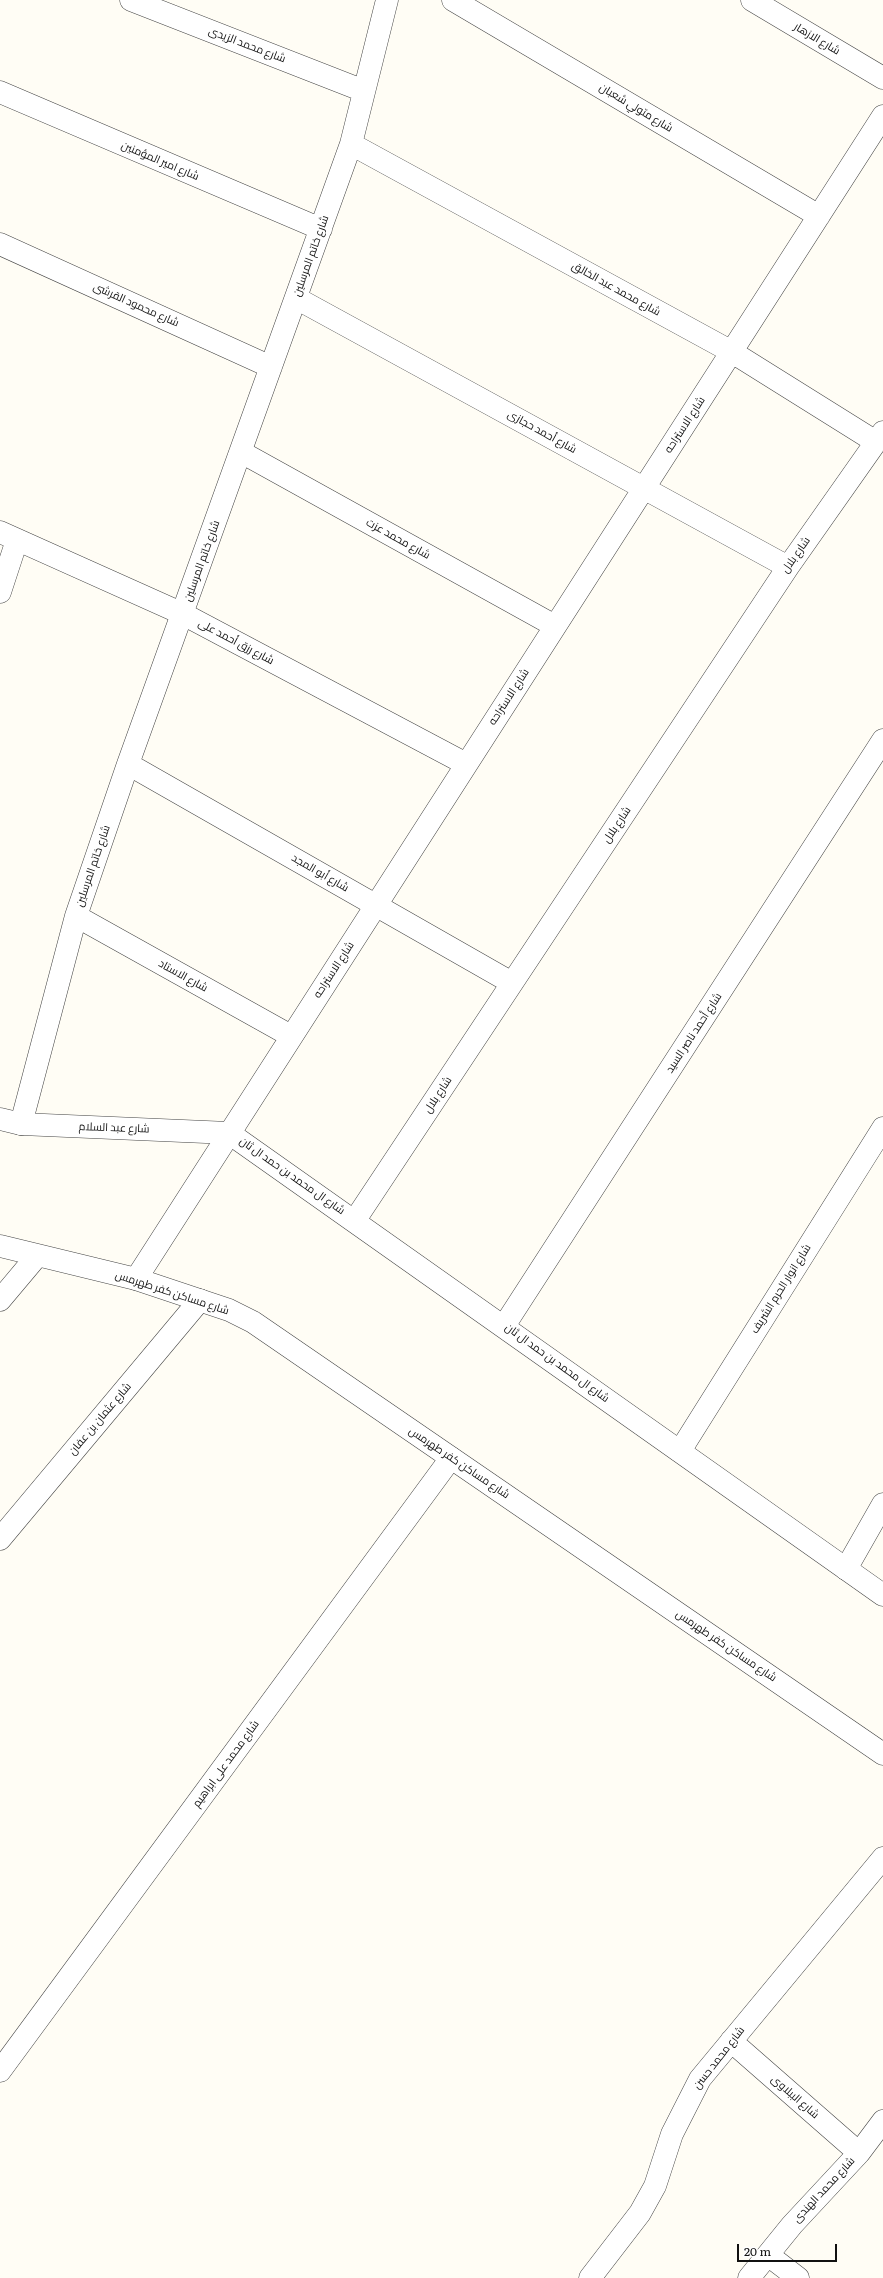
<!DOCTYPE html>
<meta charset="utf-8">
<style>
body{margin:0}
#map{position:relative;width:883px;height:2278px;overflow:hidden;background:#fffdf5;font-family:Literata,serif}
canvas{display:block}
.scale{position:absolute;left:737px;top:2244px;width:100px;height:18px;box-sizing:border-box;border:2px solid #111;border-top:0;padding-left:5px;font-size:12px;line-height:14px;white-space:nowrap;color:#111;-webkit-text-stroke:3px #fff;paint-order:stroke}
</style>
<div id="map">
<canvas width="883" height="2278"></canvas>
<div class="scale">20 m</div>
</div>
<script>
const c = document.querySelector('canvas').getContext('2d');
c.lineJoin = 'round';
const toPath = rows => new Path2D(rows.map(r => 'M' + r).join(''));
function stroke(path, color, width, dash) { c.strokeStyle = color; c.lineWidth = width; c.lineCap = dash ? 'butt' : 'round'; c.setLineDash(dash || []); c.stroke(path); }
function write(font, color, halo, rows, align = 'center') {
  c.font = font + ' Literata,Cairo,serif'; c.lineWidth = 4; c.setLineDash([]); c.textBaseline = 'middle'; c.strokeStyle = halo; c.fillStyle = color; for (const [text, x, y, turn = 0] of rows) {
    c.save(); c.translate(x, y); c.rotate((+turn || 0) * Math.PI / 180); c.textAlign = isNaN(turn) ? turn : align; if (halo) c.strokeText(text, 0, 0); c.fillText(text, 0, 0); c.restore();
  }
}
const minor = toPath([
 [131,0,364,91],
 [453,0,819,216],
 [752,0,883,78],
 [0,92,321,229],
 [351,144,732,352,876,442],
 [0,244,271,367],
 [296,298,788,567],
 [241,452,555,626],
 [0,532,183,614,466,764],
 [0,592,17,540],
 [128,764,512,983],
 [76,916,291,1036],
 [21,1124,76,916,128,764,351,144,387,0],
 [355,1220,788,567,883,432],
 [136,1279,883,116],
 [0,1300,37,1256],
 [504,1326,883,740],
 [680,1451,883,1128],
 [0,1539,200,1300],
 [846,1569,883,1504],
 [731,2041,859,2153],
 [0,2071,451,1458],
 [768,2255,798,2278],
 [590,2278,640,2213,655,2186,672,2134,700,2079,883,1858],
 [749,2278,792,2225,859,2153,883,2121]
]);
const tertiary = toPath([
 [0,1119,21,1124,229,1133,883,1595],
 [0,1246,136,1279,229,1310,253,1322,883,1754]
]);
const streetNames = [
 ["شارع الازهار",817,39,31],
 ["شارع محمد الزيدى",247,45,21],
 ["شارع متولي شعبان",636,108,31],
 ["شارع امير المؤمنين",160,161,23],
 ["شارع خاتم المرسلين",311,256,-70],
 ["شارع محمد عبد الخالق",616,289,29],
 ["شارع محمود القرشى",136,305,24],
 ["شارع الاستراحه",685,425,-57],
 ["شارع أحمد حجازى",542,432,29],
 ["شارع محمد عزت",398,539,29],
 ["شارع بلال",796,555,-55],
 ["شارع خاتم المرسلين",202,561,-70],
 ["شارع رزق أحمد على",236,642,28],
 ["شارع الاستراحه",509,697,-57],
 ["شارع بلال",617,825,-56],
 ["شارع خاتم المرسلين",93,866,-71],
 ["شارع أبو المجد",320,873,30],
 ["شارع الاستراحه",334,970,-57],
 ["شارع الاستاد",183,976,29],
 ["شارع أحمد ناصر السيد",694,1033,-57],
 ["شارع بلال",438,1095,-57],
 ["شارع عبد السلام",114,1128,2],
 ["شارع ال محمد بن حمد ال ثان",292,1176,35],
 ["شارع انوار الحرم الشريف",781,1289,-58],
 ["شارع مساكن كفر طهرمس",172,1293,18],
 ["شارع ال محمد بن حمد ال ثان",557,1363,36],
 ["شارع عثمان بن عفان",100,1419,-50],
 ["شارع مساكن كفر طهرمس",459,1463,34],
 ["شارع مساكن كفر طهرمس",726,1646,34],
 ["شارع محمد على ابراهيم",226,1764,-54],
 ["شارع محمد حسن",719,2058,-52],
 ["شارع الببلاوى",795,2097,41],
 ["شارع محمد الهندى",824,2190,-47]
];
stroke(minor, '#444', 23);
stroke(tertiary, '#444', 23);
stroke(minor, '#fff', 22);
stroke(tertiary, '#fff', 22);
write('11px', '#111', '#fff', streetNames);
</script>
